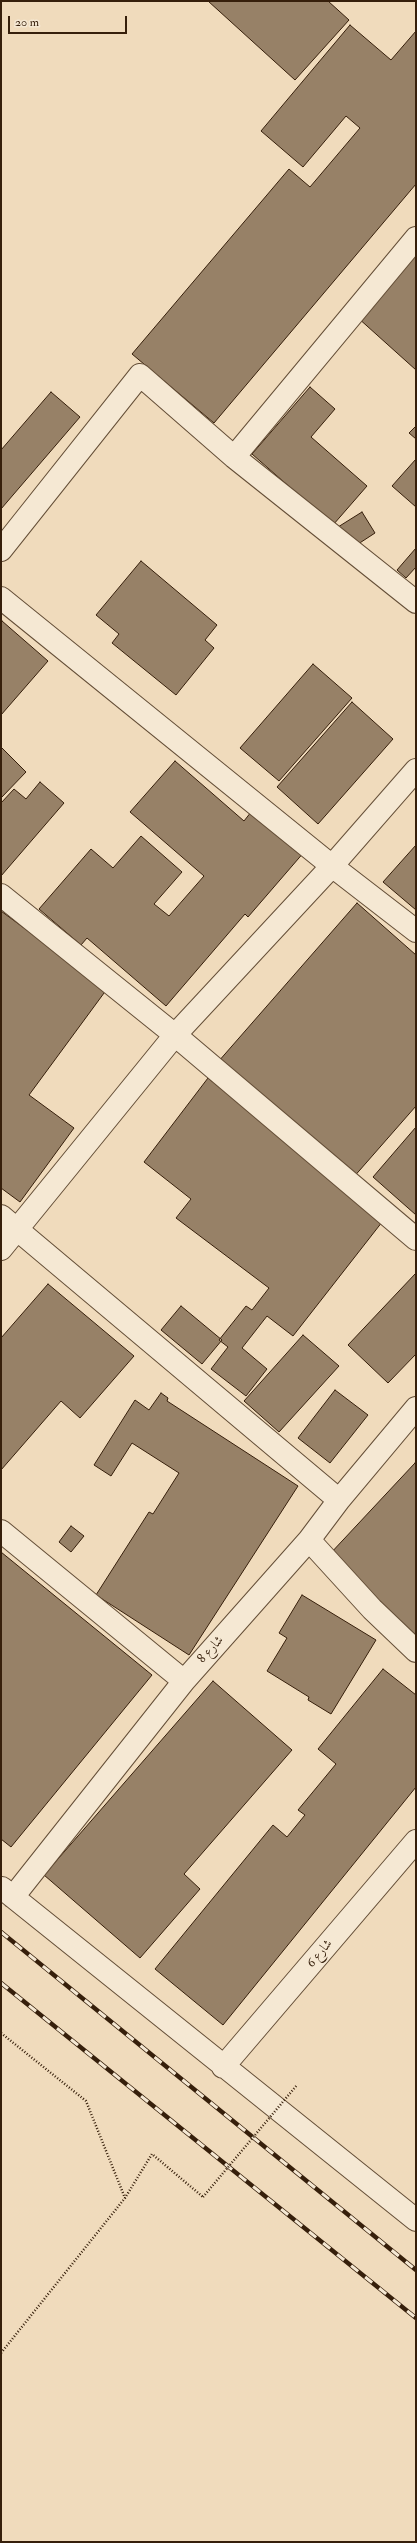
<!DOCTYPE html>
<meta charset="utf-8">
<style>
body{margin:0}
#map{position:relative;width:417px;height:2543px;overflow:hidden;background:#f0dbbc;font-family:"IM FELL Double Pica",serif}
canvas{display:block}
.frame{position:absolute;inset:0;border:2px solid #361f0b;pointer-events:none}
.scale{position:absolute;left:8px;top:16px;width:119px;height:18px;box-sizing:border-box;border:2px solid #361f0b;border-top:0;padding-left:5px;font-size:12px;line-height:14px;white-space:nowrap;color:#361f0b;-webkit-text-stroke:3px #f5e8d3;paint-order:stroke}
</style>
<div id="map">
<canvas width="417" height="2543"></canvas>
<div class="frame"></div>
<div class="scale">20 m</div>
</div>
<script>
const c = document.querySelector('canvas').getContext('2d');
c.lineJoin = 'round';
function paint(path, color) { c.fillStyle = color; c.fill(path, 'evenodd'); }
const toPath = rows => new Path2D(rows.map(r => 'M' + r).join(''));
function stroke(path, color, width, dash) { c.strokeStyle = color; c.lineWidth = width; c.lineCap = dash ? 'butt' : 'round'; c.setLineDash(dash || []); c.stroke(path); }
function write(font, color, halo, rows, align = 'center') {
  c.font = font + ' "IM FELL Double Pica",Amiri,serif'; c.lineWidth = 3; c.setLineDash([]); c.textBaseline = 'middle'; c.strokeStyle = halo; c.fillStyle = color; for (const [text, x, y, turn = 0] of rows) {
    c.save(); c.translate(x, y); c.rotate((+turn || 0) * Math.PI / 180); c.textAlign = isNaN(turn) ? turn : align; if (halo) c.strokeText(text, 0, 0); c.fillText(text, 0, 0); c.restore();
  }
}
const building = toPath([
 [208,1,328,1,349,20,295,80,208,1],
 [350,25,391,60,416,31,416,184,214,423,132,354,289,169,310,187,360,128,346,116,303,167,261,131,350,25],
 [416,251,416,370,357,317,416,251],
 [310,387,335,409,311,437,367,486,333,525,252,454,310,387],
 [51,392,80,417,1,509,1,450,51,392],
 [416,426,416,439,409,433,416,426],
 [416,459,416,507,392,486,416,459],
 [362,512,375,533,352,548,338,527,362,512],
 [416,548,416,567,406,578,397,570,416,548],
 [141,561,217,625,205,640,214,648,176,695,112,643,119,634,96,615,141,561],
 [2,621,48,661,1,715,1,622,2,621],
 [313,664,352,698,279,781,240,748,313,664],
 [352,702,393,739,318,824,277,787,352,702],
 [1,747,26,772,1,798,1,747],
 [175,761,244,821,255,807,305,851,248,917,245,914,166,1006,87,938,81,945,39,909,91,849,113,868,141,836,182,872,154,904,169,916,204,876,130,812,175,761],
 [40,782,64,803,1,876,1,803,14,789,26,799,40,782],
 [416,845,416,910,383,882,416,845],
 [357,903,416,955,416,1106,352,1179,218,1062,357,903],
 [1,911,107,989,29,1095,74,1128,20,1202,1,1188,1,911],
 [208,1078,386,1217,293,1336,267,1316,242,1348,267,1369,246,1396,211,1369,228,1347,219,1340,246,1306,252,1310,269,1288,176,1218,191,1199,144,1162,208,1078],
 [416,1127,416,1215,373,1177,416,1127],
 [416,1273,416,1354,388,1383,348,1345,416,1273],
 [48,1284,134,1356,80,1418,61,1401,1,1470,1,1338,48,1284],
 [181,1306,222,1340,202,1364,161,1330,181,1306],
 [303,1335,339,1366,279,1432,244,1401,303,1335],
 [335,1390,368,1415,330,1463,298,1438,335,1390],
 [161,1393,168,1398,167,1401,298,1486,189,1655,96,1595,149,1512,153,1514,179,1473,132,1443,111,1476,94,1465,135,1400,149,1410,161,1393],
 [415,1463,416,1464,416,1637,329,1555,415,1463],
 [71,1526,84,1536,71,1552,59,1542,71,1526],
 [1,1552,152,1675,11,1847,1,1839,1,1552],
 [302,1595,376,1640,331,1714,308,1700,309,1697,267,1671,287,1638,279,1633,302,1595],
 [383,1669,416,1695,416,1787,223,2025,155,1969,273,1825,287,1837,305,1815,298,1810,336,1764,318,1749,383,1669],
 [213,1681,292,1750,184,1874,200,1889,140,1958,44,1875,213,1681]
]);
const path = toPath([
 [1,2033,86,2101,125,2198],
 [1,2353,125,2198,152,2154,203,2197]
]);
const minor = toPath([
 [234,457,416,238],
 [1,550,140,375,234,457,416,602],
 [1,598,332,866,416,931],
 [1,895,175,1035,416,1239],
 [1,1216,339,1500],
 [1,1249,175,1035,332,866,416,770],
 [1,1531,184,1681],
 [309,1540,372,1609,416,1651],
 [2,1888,416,2220],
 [13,1897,184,1681,309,1540,339,1500,416,1408],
 [223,2067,416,1841]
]);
const rail = toPath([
 [1,1932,416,2270],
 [1,1983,416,2318]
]);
const pathBridge = toPath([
 [203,2197,297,2085]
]);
const streetNames = [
 ["شارع 8",211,1650,-48],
 ["شارع 6",320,1954,-50]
];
paint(building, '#978167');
stroke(building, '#361f0b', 1);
stroke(minor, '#644e37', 24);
stroke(path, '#361f0b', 2.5, [1, 2]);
stroke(minor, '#f5e8d3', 22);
stroke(rail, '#361f0b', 4.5);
stroke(rail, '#f5e8d3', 3, [9]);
stroke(pathBridge, '#361f0b', 2.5, [1, 2]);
write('13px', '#361f0b', '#f5e8d3', streetNames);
</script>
